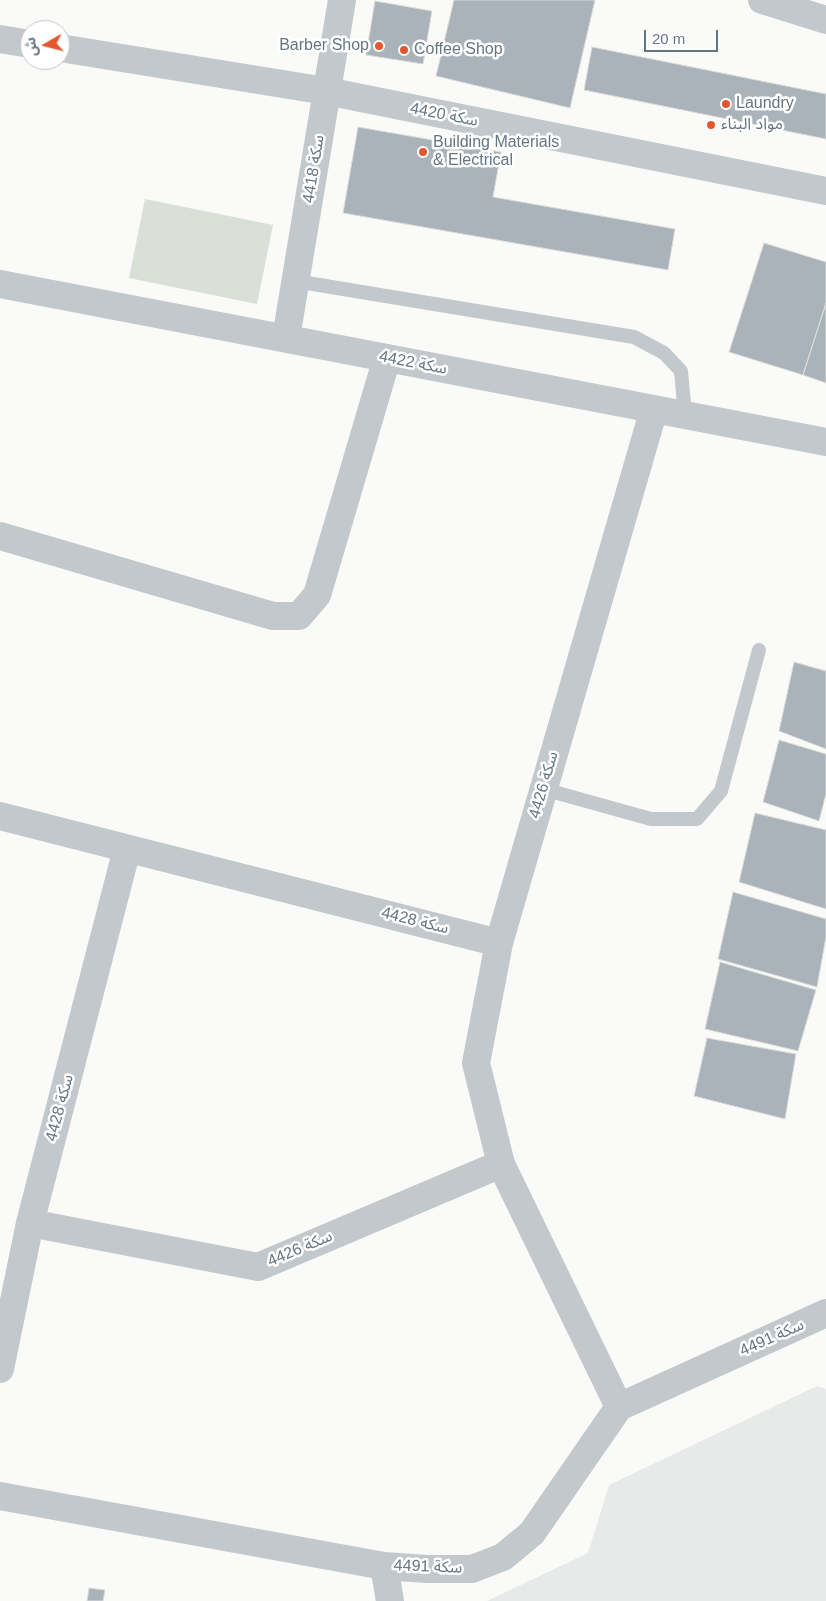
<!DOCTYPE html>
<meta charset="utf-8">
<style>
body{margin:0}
#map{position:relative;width:826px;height:1601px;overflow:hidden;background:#fafaf8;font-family:Helvetica,"Noto Sans Arabic",sans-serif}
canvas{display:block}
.north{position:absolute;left:20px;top:20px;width:50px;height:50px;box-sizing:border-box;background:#fff;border:1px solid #c1c8cd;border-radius:50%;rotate:262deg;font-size:14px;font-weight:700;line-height:20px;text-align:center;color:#657683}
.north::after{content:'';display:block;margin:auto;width:18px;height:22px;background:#e4572e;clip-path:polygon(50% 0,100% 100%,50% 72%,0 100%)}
.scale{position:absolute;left:644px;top:30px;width:74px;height:22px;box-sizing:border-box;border:2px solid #657683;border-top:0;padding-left:6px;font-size:15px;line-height:18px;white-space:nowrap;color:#657683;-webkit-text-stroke:4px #fff;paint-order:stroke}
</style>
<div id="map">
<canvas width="826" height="1601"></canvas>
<div class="north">ش</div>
<div class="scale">20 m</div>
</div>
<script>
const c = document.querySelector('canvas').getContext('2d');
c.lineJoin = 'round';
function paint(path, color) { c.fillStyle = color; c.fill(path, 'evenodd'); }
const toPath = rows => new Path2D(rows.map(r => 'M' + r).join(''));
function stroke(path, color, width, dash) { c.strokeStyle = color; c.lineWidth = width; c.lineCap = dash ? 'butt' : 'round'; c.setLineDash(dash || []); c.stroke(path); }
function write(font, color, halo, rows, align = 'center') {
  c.font = font + ' Helvetica,"Noto Sans Arabic",sans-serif'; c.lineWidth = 5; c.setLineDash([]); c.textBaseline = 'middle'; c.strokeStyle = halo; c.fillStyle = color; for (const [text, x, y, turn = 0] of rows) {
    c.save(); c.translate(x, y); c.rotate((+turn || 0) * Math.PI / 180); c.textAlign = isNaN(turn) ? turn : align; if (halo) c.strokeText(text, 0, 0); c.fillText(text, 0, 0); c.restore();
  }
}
const built = toPath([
 [817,1386,826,1389,826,1601,487,1601,588,1553,609,1485]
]);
const green = toPath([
 [145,199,273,225,257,304,129,278]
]);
const building = toPath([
 [454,0,595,0,570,108,436,76,454,0],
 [375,1,432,11,423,64,366,55,375,1],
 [592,47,826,94,826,139,584,90,592,47],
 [358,127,501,152,493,197,675,229,668,270,343,213,358,127],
 [764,243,826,262,826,303,803,375,729,352,764,243],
 [826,303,826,383,803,375,826,303],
 [794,662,826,671,826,749,779,731,794,662],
 [779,740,826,754,826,794,819,821,763,802,779,740],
 [755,813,826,830,826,909,739,882,755,813],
 [733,892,826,919,826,937,817,987,718,959,733,892],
 [720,962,816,990,798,1051,705,1029,720,962],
 [707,1038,796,1054,785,1119,694,1096,707,1038],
 [89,1588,105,1590,103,1601,87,1601,89,1588]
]);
const service = toPath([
 [295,281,634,337,664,353,681,371,685,415],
 [543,789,651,819,697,819,721,791,759,650]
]);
const minor = toPath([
 [762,0,826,20],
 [0,284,826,442],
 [286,338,342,0],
 [0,536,273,616,299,616,317,595,387,358],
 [0,816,499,943],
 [30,1223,258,1267,501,1164],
 [0,1369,30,1223,127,849],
 [619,1407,501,1164,476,1063,499,943,654,409],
 [0,1496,384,1566,427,1569,472,1569,503,1557,532,1533,619,1407,826,1313],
 [384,1566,390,1601]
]);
const tertiary = toPath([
 [0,39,30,44],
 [60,48,326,91,826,191]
]);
const markers = [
 [379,46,5,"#e4572e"],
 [404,50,5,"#e4572e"],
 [726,104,5,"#e4572e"],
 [711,125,5,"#e4572e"],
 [423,152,5,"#e4572e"]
];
const poiNames = [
 ["Barber Shop",369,46,"right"],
 ["Coffee Shop",414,50],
 ["Laundry",736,104],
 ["مواد البناء",721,125],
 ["Building Materials",433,143],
 ["& Electrical",433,161]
];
const streetNames = [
 ["سكة 4420",444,115,11],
 ["سكة 4418",314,169,-81],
 ["سكة 4422",413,363,11],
 ["سكة 4426",544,785,-74],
 ["سكة 4428",415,921,14],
 ["سكة 4428",60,1108,-75],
 ["سكة 4426",300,1249,-23],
 ["سكة 4491",772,1338,-24],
 ["سكة 4491",428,1567,2]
];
paint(built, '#e8e9e9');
paint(green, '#dadfd7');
paint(building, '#aab3b9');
stroke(building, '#dcdcda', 1);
stroke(service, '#c3c8cc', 14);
stroke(minor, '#c3c8cc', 28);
stroke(tertiary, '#c3c8cc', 28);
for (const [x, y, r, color] of markers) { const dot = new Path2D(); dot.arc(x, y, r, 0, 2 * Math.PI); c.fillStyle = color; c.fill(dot); stroke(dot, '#fff', 2); }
write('16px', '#657683', '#fff', poiNames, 'left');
write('16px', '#657683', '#fff', streetNames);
</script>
